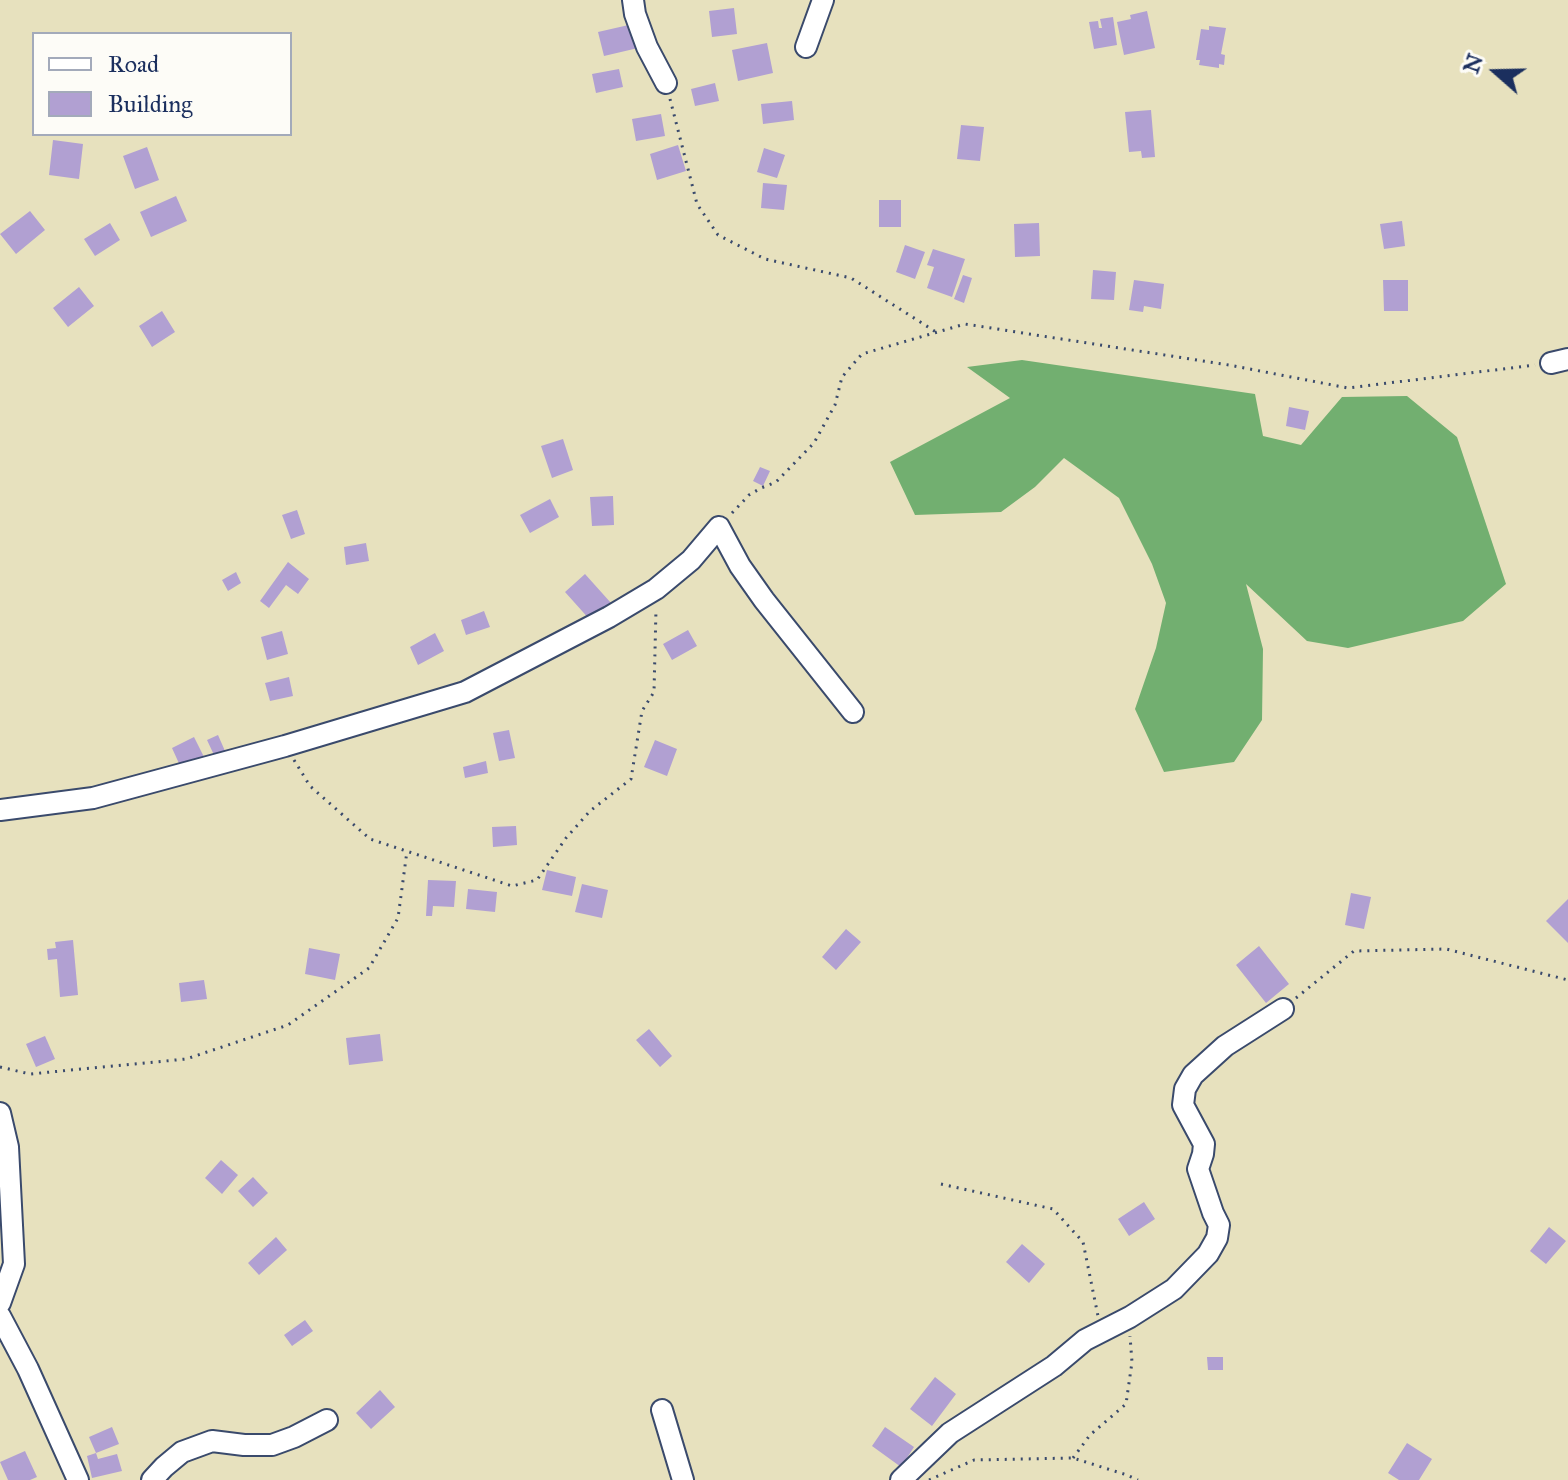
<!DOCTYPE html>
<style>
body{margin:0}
#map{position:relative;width:1568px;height:1480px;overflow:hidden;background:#e7e1be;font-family:"IM FELL Great Primer",serif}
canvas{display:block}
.legend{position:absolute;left:32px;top:32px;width:260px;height:104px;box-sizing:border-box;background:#fdfcf7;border:2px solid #a3aaba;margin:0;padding:10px 14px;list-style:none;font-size:24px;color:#1b2f5e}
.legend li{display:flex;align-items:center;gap:16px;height:40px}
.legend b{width:40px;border:2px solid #a3aaba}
.north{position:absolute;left:1456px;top:32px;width:80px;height:80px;-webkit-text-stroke:6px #fdfcf7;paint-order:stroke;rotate:290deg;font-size:22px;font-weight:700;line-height:32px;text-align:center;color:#1b2f5e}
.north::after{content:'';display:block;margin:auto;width:28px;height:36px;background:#1b2f5e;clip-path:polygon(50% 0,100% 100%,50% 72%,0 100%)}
</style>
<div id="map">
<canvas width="1568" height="1480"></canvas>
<ul class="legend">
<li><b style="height:10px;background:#fff"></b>Road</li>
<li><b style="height:22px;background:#b1a0d2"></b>Building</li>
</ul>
<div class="north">N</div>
</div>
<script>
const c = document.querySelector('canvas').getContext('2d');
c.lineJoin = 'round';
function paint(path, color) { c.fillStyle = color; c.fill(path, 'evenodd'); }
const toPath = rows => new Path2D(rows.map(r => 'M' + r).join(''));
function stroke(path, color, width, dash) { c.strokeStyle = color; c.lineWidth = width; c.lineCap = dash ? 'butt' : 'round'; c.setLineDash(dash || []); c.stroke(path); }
const forest = toPath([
 [1022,360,1255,394,1263,436,1301,445,1342,397,1407,396,1457,437,1506,584,1463,621,1348,648,1307,641,1246,584,1263,649,1262,720,1234,762,1164,772,1135,709,1156,648,1166,603,1152,564,1119,498,1064,458,1035,487,1001,512,915,515,890,462,1010,398,967,367]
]);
const building = toPath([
 [734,8,737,34,712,37,709,11],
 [1147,11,1155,48,1124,55,1117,22,1131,19,1130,15],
 [1113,17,1117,45,1094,49,1089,22,1098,21,1099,28,1102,28,1100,19],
 [633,24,638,48,604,56,598,32],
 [1209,26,1226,28,1221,54,1225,55,1224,65,1219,64,1219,68,1199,65,1200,60,1196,60,1201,29,1209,30],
 [767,43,773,73,738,81,732,50],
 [619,69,623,87,596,93,592,74],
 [715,83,719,101,695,106,691,89],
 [792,101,794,120,763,124,761,104],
 [1151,110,1155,157,1142,158,1141,151,1129,152,1125,112],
 [661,114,665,136,636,141,632,119],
 [961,125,984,127,980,161,957,159],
 [53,140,83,144,79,179,49,175],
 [678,145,686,171,657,180,650,154],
 [147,147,159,180,135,189,123,156],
 [764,148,785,155,777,178,757,172],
 [763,183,787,185,784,210,761,208],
 [176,196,187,221,151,237,140,212],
 [879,200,901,200,901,227,879,227],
 [30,211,45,230,16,254,0,234],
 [1402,221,1405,246,1384,249,1380,224],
 [110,223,120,240,95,256,84,239],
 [1039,223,1040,256,1015,257,1014,224],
 [905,245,925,252,915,279,896,272],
 [933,249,965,259,952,297,927,288,934,267,927,265],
 [1093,270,1116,272,1114,300,1091,299],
 [963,275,972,278,964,303,954,299],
 [1134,280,1164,284,1161,309,1144,306,1143,312,1129,310],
 [1383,280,1408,280,1408,311,1384,311],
 [79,287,94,306,68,327,53,308],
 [162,311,175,332,152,347,139,326],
 [1289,407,1309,411,1305,430,1286,426],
 [563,439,573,470,552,478,541,446],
 [760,467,770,471,763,486,753,481],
 [613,496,614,525,592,526,590,497],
 [550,499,559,517,530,533,520,515],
 [297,510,305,534,291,539,282,515],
 [366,543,369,561,346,565,344,547],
 [288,562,309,579,298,594,286,585,269,608,260,601],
 [236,572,241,583,228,591,222,580],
 [585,574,611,603,591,621,565,592],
 [484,611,490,627,466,635,461,620],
 [688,630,697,646,672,660,663,644],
 [282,631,288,654,267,660,261,637],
 [435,633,444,651,418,665,410,647],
 [289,677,293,696,270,701,265,683],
 [509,730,515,758,499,761,493,733],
 [218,735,225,751,214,755,207,740],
 [194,737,205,759,182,770,172,748],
 [655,740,677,749,667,776,644,767],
 [486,761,488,773,465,778,463,767],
 [516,826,517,845,493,847,492,827],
 [547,870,576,877,572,896,542,890],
 [428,880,456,881,454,907,433,906,432,916,426,916],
 [582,884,608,890,602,918,575,912],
 [468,889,497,892,495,912,466,909],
 [1351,893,1371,897,1364,929,1345,925],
 [1568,899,1568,943,1546,921],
 [846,929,861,942,836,970,822,957],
 [73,940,78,995,60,997,57,959,48,960,47,949,56,948,55,942],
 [1259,946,1289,984,1266,1003,1236,965],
 [309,948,340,954,335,980,305,974],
 [204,980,207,999,181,1002,179,983],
 [649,1029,672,1056,660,1067,636,1040],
 [380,1034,383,1061,349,1065,346,1038],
 [45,1036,55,1059,36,1067,26,1044],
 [221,1160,238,1175,222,1194,205,1178],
 [253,1177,268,1193,253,1207,238,1191],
 [1144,1202,1155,1219,1129,1236,1118,1219],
 [1549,1227,1566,1241,1546,1264,1530,1251],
 [276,1237,287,1250,259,1275,248,1263],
 [1022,1244,1045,1264,1029,1283,1006,1262],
 [305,1320,313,1331,292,1346,284,1335],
 [1207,1357,1223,1357,1223,1370,1208,1370],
 [935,1377,956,1394,932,1426,910,1409],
 [380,1390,395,1407,371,1429,356,1413],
 [112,1427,119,1444,96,1453,89,1437],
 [885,1427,914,1447,901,1467,872,1446],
 [1407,1443,1432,1459,1419,1480,1399,1480,1388,1473],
 [25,1451,37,1477,30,1480,8,1480,0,1462],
 [96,1453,98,1459,117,1454,122,1471,92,1478,87,1456]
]);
const path = toPath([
 [670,99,697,204,718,235,765,259,851,278,936,332],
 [732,513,749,495,761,488,776,482,814,443,835,405,842,377,862,354,965,324,1229,365,1348,388,1535,365],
 [294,760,310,786,370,839,512,886,537,880,566,838,590,811,631,779,642,711,654,692,656,609],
 [1296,998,1354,951,1446,949,1568,980],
 [0,1067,30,1074,186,1059,288,1025,369,968,398,918,407,851],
 [941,1184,1053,1209,1083,1242,1098,1316],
 [1073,1458,1090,1435,1126,1404,1132,1362,1130,1336],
 [929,1480,974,1460,1073,1458,1127,1475,1138,1480]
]);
const minor = toPath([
 [633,0,635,14,647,47,666,83],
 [806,47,823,0],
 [1551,363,1568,359],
 [0,810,93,798,285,746,465,692,609,617,656,589,691,560,719,527,740,566,764,600,853,712],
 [0,1113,8,1147,14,1264,0,1303],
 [0,1316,28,1369,78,1480],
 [662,1410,683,1480],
 [152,1480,164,1467,182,1452,212,1441,244,1445,272,1445,294,1437,327,1420],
 [901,1480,950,1433,1054,1366,1085,1340,1130,1317,1174,1289,1208,1254,1217,1238,1219,1225,1213,1213,1198,1169,1203,1154,1204,1144,1183,1105,1185,1089,1193,1075,1225,1046,1283,1009]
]);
paint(forest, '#72af70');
paint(building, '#b1a0d2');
stroke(minor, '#3a4a6c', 24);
stroke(path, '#3a4a6c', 3, [2, 6]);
stroke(minor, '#fff', 20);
</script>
